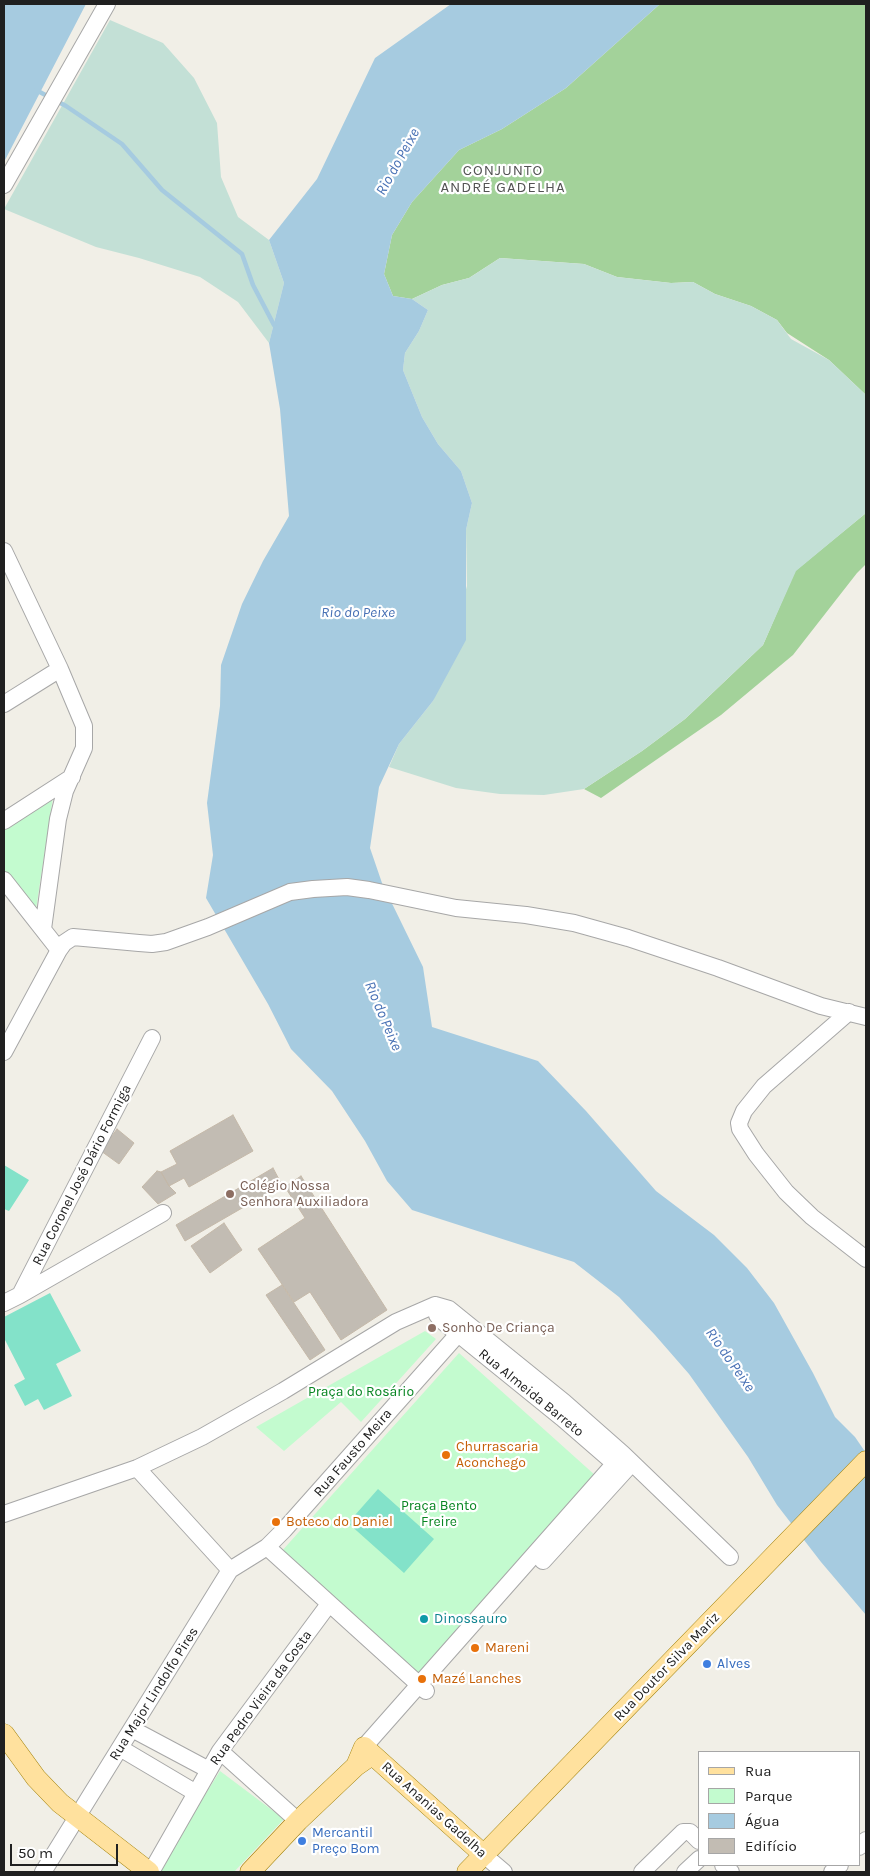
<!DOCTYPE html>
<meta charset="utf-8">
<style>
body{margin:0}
#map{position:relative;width:870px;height:1876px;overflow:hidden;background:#f1efe7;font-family:Karla,sans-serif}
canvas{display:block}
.frame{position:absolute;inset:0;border:5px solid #202020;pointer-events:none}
.legend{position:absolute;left:698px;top:1751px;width:162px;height:115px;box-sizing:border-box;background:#fff;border:1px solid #a6a6a6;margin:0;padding:6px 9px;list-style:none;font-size:15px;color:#202020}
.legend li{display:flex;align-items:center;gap:10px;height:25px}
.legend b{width:25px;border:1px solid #a6a6a6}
.scale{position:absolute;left:10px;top:1844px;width:108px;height:22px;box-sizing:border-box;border:2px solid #202020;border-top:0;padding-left:6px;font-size:15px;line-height:18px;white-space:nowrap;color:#202020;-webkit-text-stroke:4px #fff;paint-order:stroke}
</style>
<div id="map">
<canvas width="870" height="1876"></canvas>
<div class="frame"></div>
<ul class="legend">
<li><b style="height:6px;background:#ffe19e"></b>Rua</li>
<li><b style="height:14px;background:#c3fbcf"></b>Parque</li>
<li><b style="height:14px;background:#a6cbe0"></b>Água</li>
<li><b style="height:14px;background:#c2bcb3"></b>Edifício</li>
</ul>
<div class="scale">50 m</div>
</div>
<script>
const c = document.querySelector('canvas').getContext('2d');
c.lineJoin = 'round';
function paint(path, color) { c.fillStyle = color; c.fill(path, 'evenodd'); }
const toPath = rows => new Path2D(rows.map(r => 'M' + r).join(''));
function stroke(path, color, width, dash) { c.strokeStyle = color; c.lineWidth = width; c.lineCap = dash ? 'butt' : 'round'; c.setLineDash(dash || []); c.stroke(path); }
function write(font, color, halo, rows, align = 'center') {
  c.font = font + ' Karla,sans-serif'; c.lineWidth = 4.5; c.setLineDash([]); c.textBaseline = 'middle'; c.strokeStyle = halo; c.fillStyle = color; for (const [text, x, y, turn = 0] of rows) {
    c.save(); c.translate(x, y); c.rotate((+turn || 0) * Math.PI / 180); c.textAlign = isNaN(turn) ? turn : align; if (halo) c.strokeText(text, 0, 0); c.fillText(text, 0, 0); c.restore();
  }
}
const forest = toPath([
 [660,4,866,4,866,395,829,360,787,333,777,320,751,306,715,294,693,282,671,283,617,277,584,264,500,258,469,278,442,285,412,299,393,296,384,274,392,235,412,202,459,150,502,129,566,88],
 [866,513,866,564,857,573,793,655,721,715,601,798,584,789,642,751,685,719,763,645,795,571]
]);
const wetland = toPath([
 [110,20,163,43,194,78,217,123,221,177,238,217,269,240,284,283,269,343,238,302,200,277,139,258,96,247,4,209],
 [500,258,584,264,617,277,671,283,693,282,715,294,751,306,777,320,791,339,829,360,866,395,866,513,796,571,763,645,685,719,642,751,584,789,544,795,500,794,456,788,389,767,399,744,433,701,467,586,466,530,472,503,461,471,438,444,422,417,403,370,405,353,419,331,428,310,412,299,442,285,469,278]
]);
const park = toPath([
 [53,797,35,916,4,878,4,830],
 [425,1331,436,1339,361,1422,341,1402,284,1451,256,1427],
 [459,1353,596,1476,419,1675,281,1552],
 [220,1771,284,1819,234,1872,159,1872,157,1871]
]);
const pitch = toPath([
 [4,1165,29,1180,9,1211,4,1209],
 [50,1293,81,1351,56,1364,72,1396,44,1410,38,1399,25,1406,14,1385,25,1379,4,1338,4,1317],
 [378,1489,434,1539,404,1573,348,1523]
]);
const water = toPath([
 [4,4,86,4,4,162],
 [451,4,660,4,566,88,502,129,459,150,412,202,392,235,384,274,393,296,412,299,428,310,419,331,405,353,403,370,422,417,438,444,461,471,472,503,466,530,466,640,433,701,399,744,379,787,370,848,382,883,423,967,432,1027,538,1061,586,1111,656,1191,714,1235,747,1268,774,1303,813,1373,835,1417,855,1437,866,1453,866,1615,821,1562,777,1505,748,1457,689,1374,655,1335,619,1297,574,1262,412,1210,387,1181,365,1141,332,1091,291,1049,268,1004,206,898,213,855,207,803,220,706,221,665,242,604,263,561,289,516,280,409,269,343,284,283,269,240,317,179,375,58]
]);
const stream = toPath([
 [36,90,66,106,122,144,162,190,242,254,253,285,274,325]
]);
const building = toPath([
 [233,1115,253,1151,189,1187,184,1178,169,1186,161,1172,177,1164,170,1151,233,1115],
 [117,1129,134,1143,119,1164,101,1151,117,1129],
 [273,1168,282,1185,185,1241,176,1225,273,1168],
 [157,1171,161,1172,169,1186,176,1193,158,1204,142,1187,157,1171],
 [301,1176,387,1310,341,1340,310,1292,294,1302,258,1249,305,1218,285,1187,301,1176],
 [224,1223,242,1250,210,1273,191,1246,224,1223],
 [282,1285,325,1350,310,1360,266,1295,282,1285]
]);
const minor = toPath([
 [4,185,107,4],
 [4,551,60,669,84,726,84,748,65,791,58,819,43,929],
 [4,704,60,669],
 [4,821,72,777],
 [4,880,59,950],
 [849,1012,764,1086,744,1111,739,1123,740,1129,756,1154,786,1192,812,1217,866,1259],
 [4,1052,59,950,64,943,73,937,139,943,152,944,166,942,208,927,290,892,313,889,347,887,369,890,456,908,526,915,574,923,628,938,718,968,821,1006,866,1017],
 [20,1295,163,1213],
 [4,1303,20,1295,152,1038],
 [435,1305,437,1315,441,1320,562,1418,622,1470],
 [137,1468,230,1570],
 [4,1514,137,1468,202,1437,283,1391,396,1322,435,1305,449,1309,564,1402,623,1454,730,1557],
 [267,1547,426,1691],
 [543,1561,632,1463],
 [132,1729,209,1770],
 [364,1747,623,1454],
 [120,1748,196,1793],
 [220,1751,298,1821],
 [859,1847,866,1840],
 [484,1855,504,1872],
 [723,1865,731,1872],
 [43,1872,230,1570,267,1547,284,1530,467,1324],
 [151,1872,220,1751,329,1604],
 [642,1872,683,1832,690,1832,699,1841],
 [685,1872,699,1859],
 [832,1872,840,1865]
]);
const major = toPath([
 [4,1734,36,1778,60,1803,149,1872],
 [356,1766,364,1747,484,1855],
 [250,1872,298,1821,356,1766,366,1759],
 [467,1872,866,1461]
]);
const markers = [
 [230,1194,5,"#8d6e63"],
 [432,1328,5,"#8d6e63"],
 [446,1455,5,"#e8710a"],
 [276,1522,5,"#e8710a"],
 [424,1619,5,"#0f9aa8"],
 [475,1648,5,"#e8710a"],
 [707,1664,5,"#3f7fe0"],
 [422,1679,5,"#e8710a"],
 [302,1841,5,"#3f7fe0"]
];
const streetNames = [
 ["Rua Coronel José Dário Formiga",82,1175,-63],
 ["Rua Almeida Barreto",531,1393,39],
 ["Rua Fausto Meira",353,1453,-49],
 ["Rua Doutor Silva Mariz",667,1667,-46],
 ["Rua Major Lindolfo Pires",154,1694,-58],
 ["Rua Pedro Vieira da Costa",261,1698,-54],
 ["Rua Ananias Gadelha",434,1810,42]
];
const educationNames = [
 ["Colégio Nossa",240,1186],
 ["Senhora Auxiliadora",240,1202],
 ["Sonho De Criança",442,1328]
];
const parkNames = [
 ["Praça do Rosário",361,1392],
 ["Praça Bento",439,1506],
 ["Freire",439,1522]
];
const foodNames = [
 ["Churrascaria",456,1447],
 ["Aconchego",456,1463],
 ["Boteco do Daniel",286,1522],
 ["Mareni",485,1648],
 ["Mazé Lanches",432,1679]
];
const cultureNames = [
 ["Dinossauro",434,1619]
];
const shopNames = [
 ["Alves",717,1664],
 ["Mercantil",312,1833],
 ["Preço Bom",312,1849]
];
const waterNames = [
 ["Rio do Peixe",398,162,-61],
 ["Rio do Peixe",358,613],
 ["Rio do Peixe",383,1016,67],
 ["Rio do Peixe",730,1360,55]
];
const neighbourhoodNames = [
 ["CONJUNTO",503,171],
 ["ANDRÉ GADELHA",503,188]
];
paint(forest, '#a3d29a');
paint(wetland, '#c3e0d6');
paint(park, '#c3fbcf');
paint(pitch, '#83e2c9');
paint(water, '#a6cbe0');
stroke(stream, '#a6cbe0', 4.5);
paint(building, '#c2bcb3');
stroke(building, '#c4b8a8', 1);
stroke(minor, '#a7a7a7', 18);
stroke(major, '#9d7d00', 21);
stroke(minor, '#fff', 16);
stroke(major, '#ffe19e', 20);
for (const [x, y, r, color] of markers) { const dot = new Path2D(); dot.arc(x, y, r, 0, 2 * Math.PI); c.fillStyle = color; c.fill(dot); stroke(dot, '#fff', 2); }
write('14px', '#202020', '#fff', streetNames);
write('14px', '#785e54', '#fff', educationNames, 'left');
write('14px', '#088522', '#fff', parkNames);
write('14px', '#c56008', '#fff', foodNames, 'left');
write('14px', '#0d838f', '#fff', cultureNames, 'left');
write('14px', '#366cbe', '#fff', shopNames, 'left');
write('italic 15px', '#4871b5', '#fff', waterNames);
c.letterSpacing = '1px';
write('15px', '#535353', '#fff', neighbourhoodNames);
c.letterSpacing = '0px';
</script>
